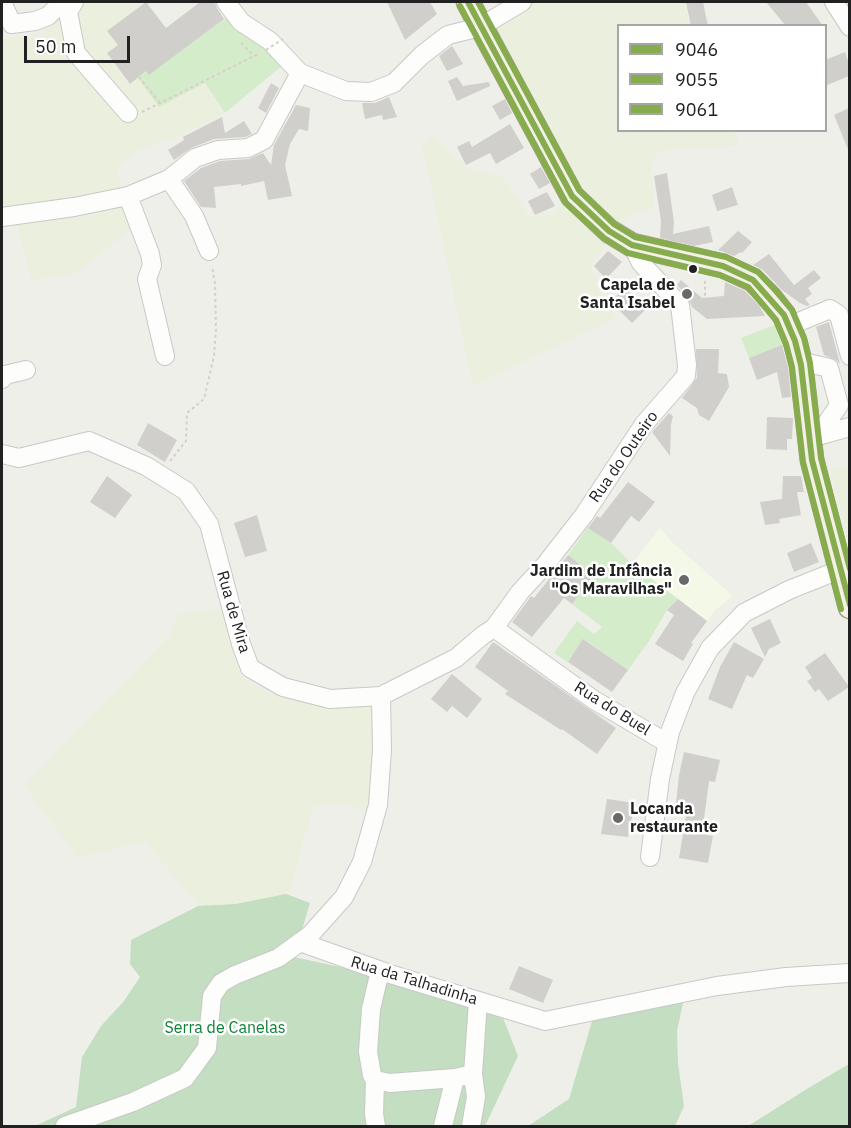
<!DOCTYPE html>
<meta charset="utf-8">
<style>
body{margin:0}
#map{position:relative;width:851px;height:1128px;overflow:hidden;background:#efefea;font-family:"IBM Plex Sans",sans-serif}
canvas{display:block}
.frame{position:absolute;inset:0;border:3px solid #212121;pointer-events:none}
.legend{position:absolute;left:617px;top:24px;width:210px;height:108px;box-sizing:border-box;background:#fff;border:2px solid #a6a6a6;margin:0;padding:8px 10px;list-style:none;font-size:18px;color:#212121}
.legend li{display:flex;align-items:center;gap:12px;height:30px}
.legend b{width:30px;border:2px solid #a6a6a6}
.scale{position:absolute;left:24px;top:36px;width:106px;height:27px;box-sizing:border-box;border:3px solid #212121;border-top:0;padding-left:8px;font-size:18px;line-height:21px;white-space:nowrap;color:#212121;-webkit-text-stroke:4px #fff;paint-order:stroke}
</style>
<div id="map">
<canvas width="851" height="1128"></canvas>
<div class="frame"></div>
<ul class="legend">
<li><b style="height:8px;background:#86ac4d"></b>9046</li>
<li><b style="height:8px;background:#86ac4d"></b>9055</li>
<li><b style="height:8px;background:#86ac4d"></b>9061</li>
</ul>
<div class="scale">50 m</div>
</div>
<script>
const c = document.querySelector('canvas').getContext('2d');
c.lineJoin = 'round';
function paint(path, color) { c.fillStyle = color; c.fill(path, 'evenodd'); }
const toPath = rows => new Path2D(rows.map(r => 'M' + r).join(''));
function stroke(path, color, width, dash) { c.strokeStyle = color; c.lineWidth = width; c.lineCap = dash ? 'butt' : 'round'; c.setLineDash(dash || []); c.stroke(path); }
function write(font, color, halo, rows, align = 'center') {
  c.font = font + ' "IBM Plex Sans",sans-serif'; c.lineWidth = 5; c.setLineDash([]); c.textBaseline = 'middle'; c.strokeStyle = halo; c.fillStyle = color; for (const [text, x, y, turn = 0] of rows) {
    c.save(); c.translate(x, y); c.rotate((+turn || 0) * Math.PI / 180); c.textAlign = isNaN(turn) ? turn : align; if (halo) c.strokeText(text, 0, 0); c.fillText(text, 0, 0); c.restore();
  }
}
const education = toPath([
 [660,528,671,541,733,596,714,611,707,621,632,564]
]);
const farmland = toPath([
 [48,2,147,2,108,31,118,45,107,54,129,84,138,78,159,106,205,83,225,113,182,135,137,151,116,168,135,226,76,273,32,281,12,209,2,211,2,38,42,34,44,31],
 [533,2,684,2,690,25,618,26,618,130,735,131,739,146,686,148,659,152,651,168,654,207,630,215,604,245,591,265,601,293,617,317,473,386,422,144,434,136,467,169,502,176,530,217,552,214,576,193,496,41,495,21],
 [849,465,850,465,849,543,831,470],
 [222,608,234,659,244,679,267,693,341,708,382,702,377,813,341,804,313,806,289,895,236,904,199,906,145,841,78,858,24,785,170,635,177,615]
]);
const grass = toPath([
 [227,17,266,47,284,64,225,113,205,83,159,107,138,78,146,71,150,74],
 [777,324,786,344,749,358,741,338],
 [588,527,611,543,632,564,678,599,667,610,647,644,628,670,584,639,568,662,554,653,577,621,594,634,602,627,572,604,594,575,568,555]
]);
const forest = toPath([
 [286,894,310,903,294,957,358,971,503,1018,518,1056,485,1126,35,1126,76,1107,82,1057,101,1026,124,1001,140,977,130,964,131,940,198,906,236,904],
 [684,998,677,1031,678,1063,684,1106,675,1126,528,1126,569,1099,593,1018],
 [849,1064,849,1126,748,1126,810,1087]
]);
const building = toPath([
 [146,2,166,28,200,2,215,2,217,8,224,19,149,75,146,71,130,84,107,53,118,45,107,31],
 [387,2,430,2,437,14,405,40],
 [686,2,703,2,708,26,691,26],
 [766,2,806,2,823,26,786,26],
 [452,46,463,64,447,71,439,56],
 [845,52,849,64,849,76,825,86,825,60],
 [457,77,463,86,489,82,490,86,457,101,448,81],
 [271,83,279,88,266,113,258,108],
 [389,97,397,117,383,120,382,115,365,119,362,103,375,103],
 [505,99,512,113,500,120,492,106],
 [296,105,310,108,308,131,299,129,290,144,285,165,292,196,268,200,264,181,241,186,241,184,214,187,216,208,201,207,184,181,201,168,220,161,249,159,263,153,271,165,274,145],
 [849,108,849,152,834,115],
 [222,117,225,133,244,121,252,134,245,137,214,139,191,148,174,160,168,150,184,140,183,137],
 [510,124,524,148,496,164,490,153,466,165,457,147,469,141,472,147],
 [541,167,550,183,539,189,530,174],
 [667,173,674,222,673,234,709,226,713,242,694,246,660,238,661,221,654,176],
 [732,187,738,205,717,211,712,195],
 [547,192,555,206,535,215,528,201],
 [738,231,752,242,742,253,741,252,734,256,718,250],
 [608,251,622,262,606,279,594,266],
 [769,254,794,285,814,270,821,278,808,288,812,294,805,299,810,305,807,306,800,303,782,290,763,270,753,265],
 [681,280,702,298,724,296,725,282,745,291,759,305,765,316,707,319,692,307,688,297,677,285],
 [624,288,647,308,632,323,611,302],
 [829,322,838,356,840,364,836,360,824,355,816,327],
 [782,345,788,367,791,397,782,398,777,372,757,380,749,358],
 [696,349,719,349,718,373,727,374,729,387,709,421,699,415,697,408,682,398,697,378],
 [669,413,673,416,671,424,670,456,652,432],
 [767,417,793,418,792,439,787,439,787,450,766,449],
 [148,423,177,440,165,462,137,445],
 [107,476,132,495,115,518,90,502],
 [783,476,801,476,804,492,797,492,801,515,779,519,780,523,765,525,760,502,782,499],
 [628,482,655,502,639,522,631,516,611,543,588,528,597,516,600,518],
 [257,515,267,551,245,557,234,523],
 [811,543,819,562,794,572,787,553],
 [568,555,594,575,572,604,564,598,532,637,512,622,529,599,531,596,534,598],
 [678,599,707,621,691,643,693,644,683,661,655,644,674,615,667,610],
 [770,619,781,643,769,649,765,657,751,628],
 [583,639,628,670,612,692,568,662],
 [493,642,616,728,597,754,562,729,561,730,505,694,508,691,475,667],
 [734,642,764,659,753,678,747,675,732,709,708,699,720,667],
 [825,653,849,687,828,701,819,689,815,692,807,681,812,678,805,667],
 [452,674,482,699,467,718,452,706,447,712,431,699],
 [684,752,720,760,715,782,709,781,702,834,713,836,708,863,679,858,686,816,675,814,679,775],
 [607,799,635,803,628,837,601,834],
 [519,966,553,980,543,1003,509,989]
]);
const path = toPath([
 [241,43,254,56],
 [139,77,160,103],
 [142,112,258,54],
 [696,308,705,304,705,281],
 [170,461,186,441,187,413,204,399,214,356,216,329,215,284,212,266]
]);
const minor = toPath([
 [2,2,12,24,35,21,48,16,62,2],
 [74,2,68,12,76,53,128,113],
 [226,2,241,22,270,41,300,73,346,91,371,92,394,83,422,55,448,35,480,27,522,2],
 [834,2,850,27],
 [169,179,194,216,209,251],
 [128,196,150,254,152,265,147,279,165,356],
 [2,217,74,207,128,196,169,179,195,158,218,150,248,148,264,140,300,73],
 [789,326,830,309,839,315,850,356],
 [800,361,829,368,839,405,818,436],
 [2,379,5,375,26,370],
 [814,437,850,427],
 [2,454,19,458,89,441,146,466,186,491,209,524,241,644,250,668,283,687,330,699,381,696,456,658,483,635,494,628,520,592,545,565,584,515,644,424,686,376,687,365,680,305,641,263,632,245],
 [494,628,594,700,667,743],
 [650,857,660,779,670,732,685,693,710,648,744,613,789,590,839,570],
 [300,942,390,974,545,1021,717,986,786,977,850,973],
 [380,971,371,1009,368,1052,372,1075,375,1080,390,1083,455,1078,473,1074],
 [375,1080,374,1114,376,1126],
 [65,1126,133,1102,185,1078,207,1048,212,996,221,983,235,975,278,958,310,935,344,897,362,862,378,805,382,750,381,696],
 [443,1126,455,1078],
 [471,1126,476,1097,473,1074,478,1001]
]);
const major = toPath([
 [468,2,572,196,609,231,632,245,723,266,753,280,770,297,784,315,795,341,801,365,812,460,850,607]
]);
const pathBridge = toPath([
 [266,50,283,39]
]);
const bus1 = toPath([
 [468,2,572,196,609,231,632,245,723,266,753,280,784,315,795,341,801,365,812,460,850,605]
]);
const bus2 = toPath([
 [460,6,566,203,604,238,628,253,720,275,748,287,776,320,786,344,792,367,803,462,841,609]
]);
const bus3 = toPath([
 [478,2,579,190,614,224,635,237,726,257,758,272,776,291,792,310,804,338,810,363,821,458,850,569]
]);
const markers = [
 [693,269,5,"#212121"],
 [687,294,6,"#696967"],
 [684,580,6,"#696967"],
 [618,818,6,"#696967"]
];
const poiNames = [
 ["Capela de",675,285],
 ["Santa Isabel",675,303],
 ["Jardim de Infância",672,571],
 ["\"Os Maravilhas\"",672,589],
 ["Locanda",630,809,"left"],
 ["restaurante",630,827,"left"]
];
const streetNames = [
 ["Rua do Outeiro",624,457,-55],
 ["Rua de Mira",233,612,74],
 ["Rua do Buel",612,709,32],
 ["Rua da Talhadinha",414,981,17]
];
const parkNames = [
 ["Serra de Canelas",225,1028]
];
paint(education, '#f3f8e7');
paint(farmland, '#eaefde');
paint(grass, '#d4ecca');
paint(forest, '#c3dec0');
paint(building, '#d0cfcb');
stroke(minor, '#c8c8c6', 20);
stroke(major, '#a6a486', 25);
stroke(path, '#d8cec9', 2, [3, 3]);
stroke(minor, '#fdfdfc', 18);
stroke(major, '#f2f0e7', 22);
stroke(pathBridge, '#d8cec9', 2, [3, 3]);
stroke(bus1, '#86ac4d', 6);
stroke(bus2, '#86ac4d', 6);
stroke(bus3, '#86ac4d', 6);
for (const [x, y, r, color] of markers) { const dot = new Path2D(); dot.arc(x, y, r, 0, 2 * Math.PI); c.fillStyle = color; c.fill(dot); stroke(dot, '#fff', 2); }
write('bold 16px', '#212121', '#fff', poiNames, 'right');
write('16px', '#212121', '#fff', streetNames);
write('16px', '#0e8137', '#fff', parkNames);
</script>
